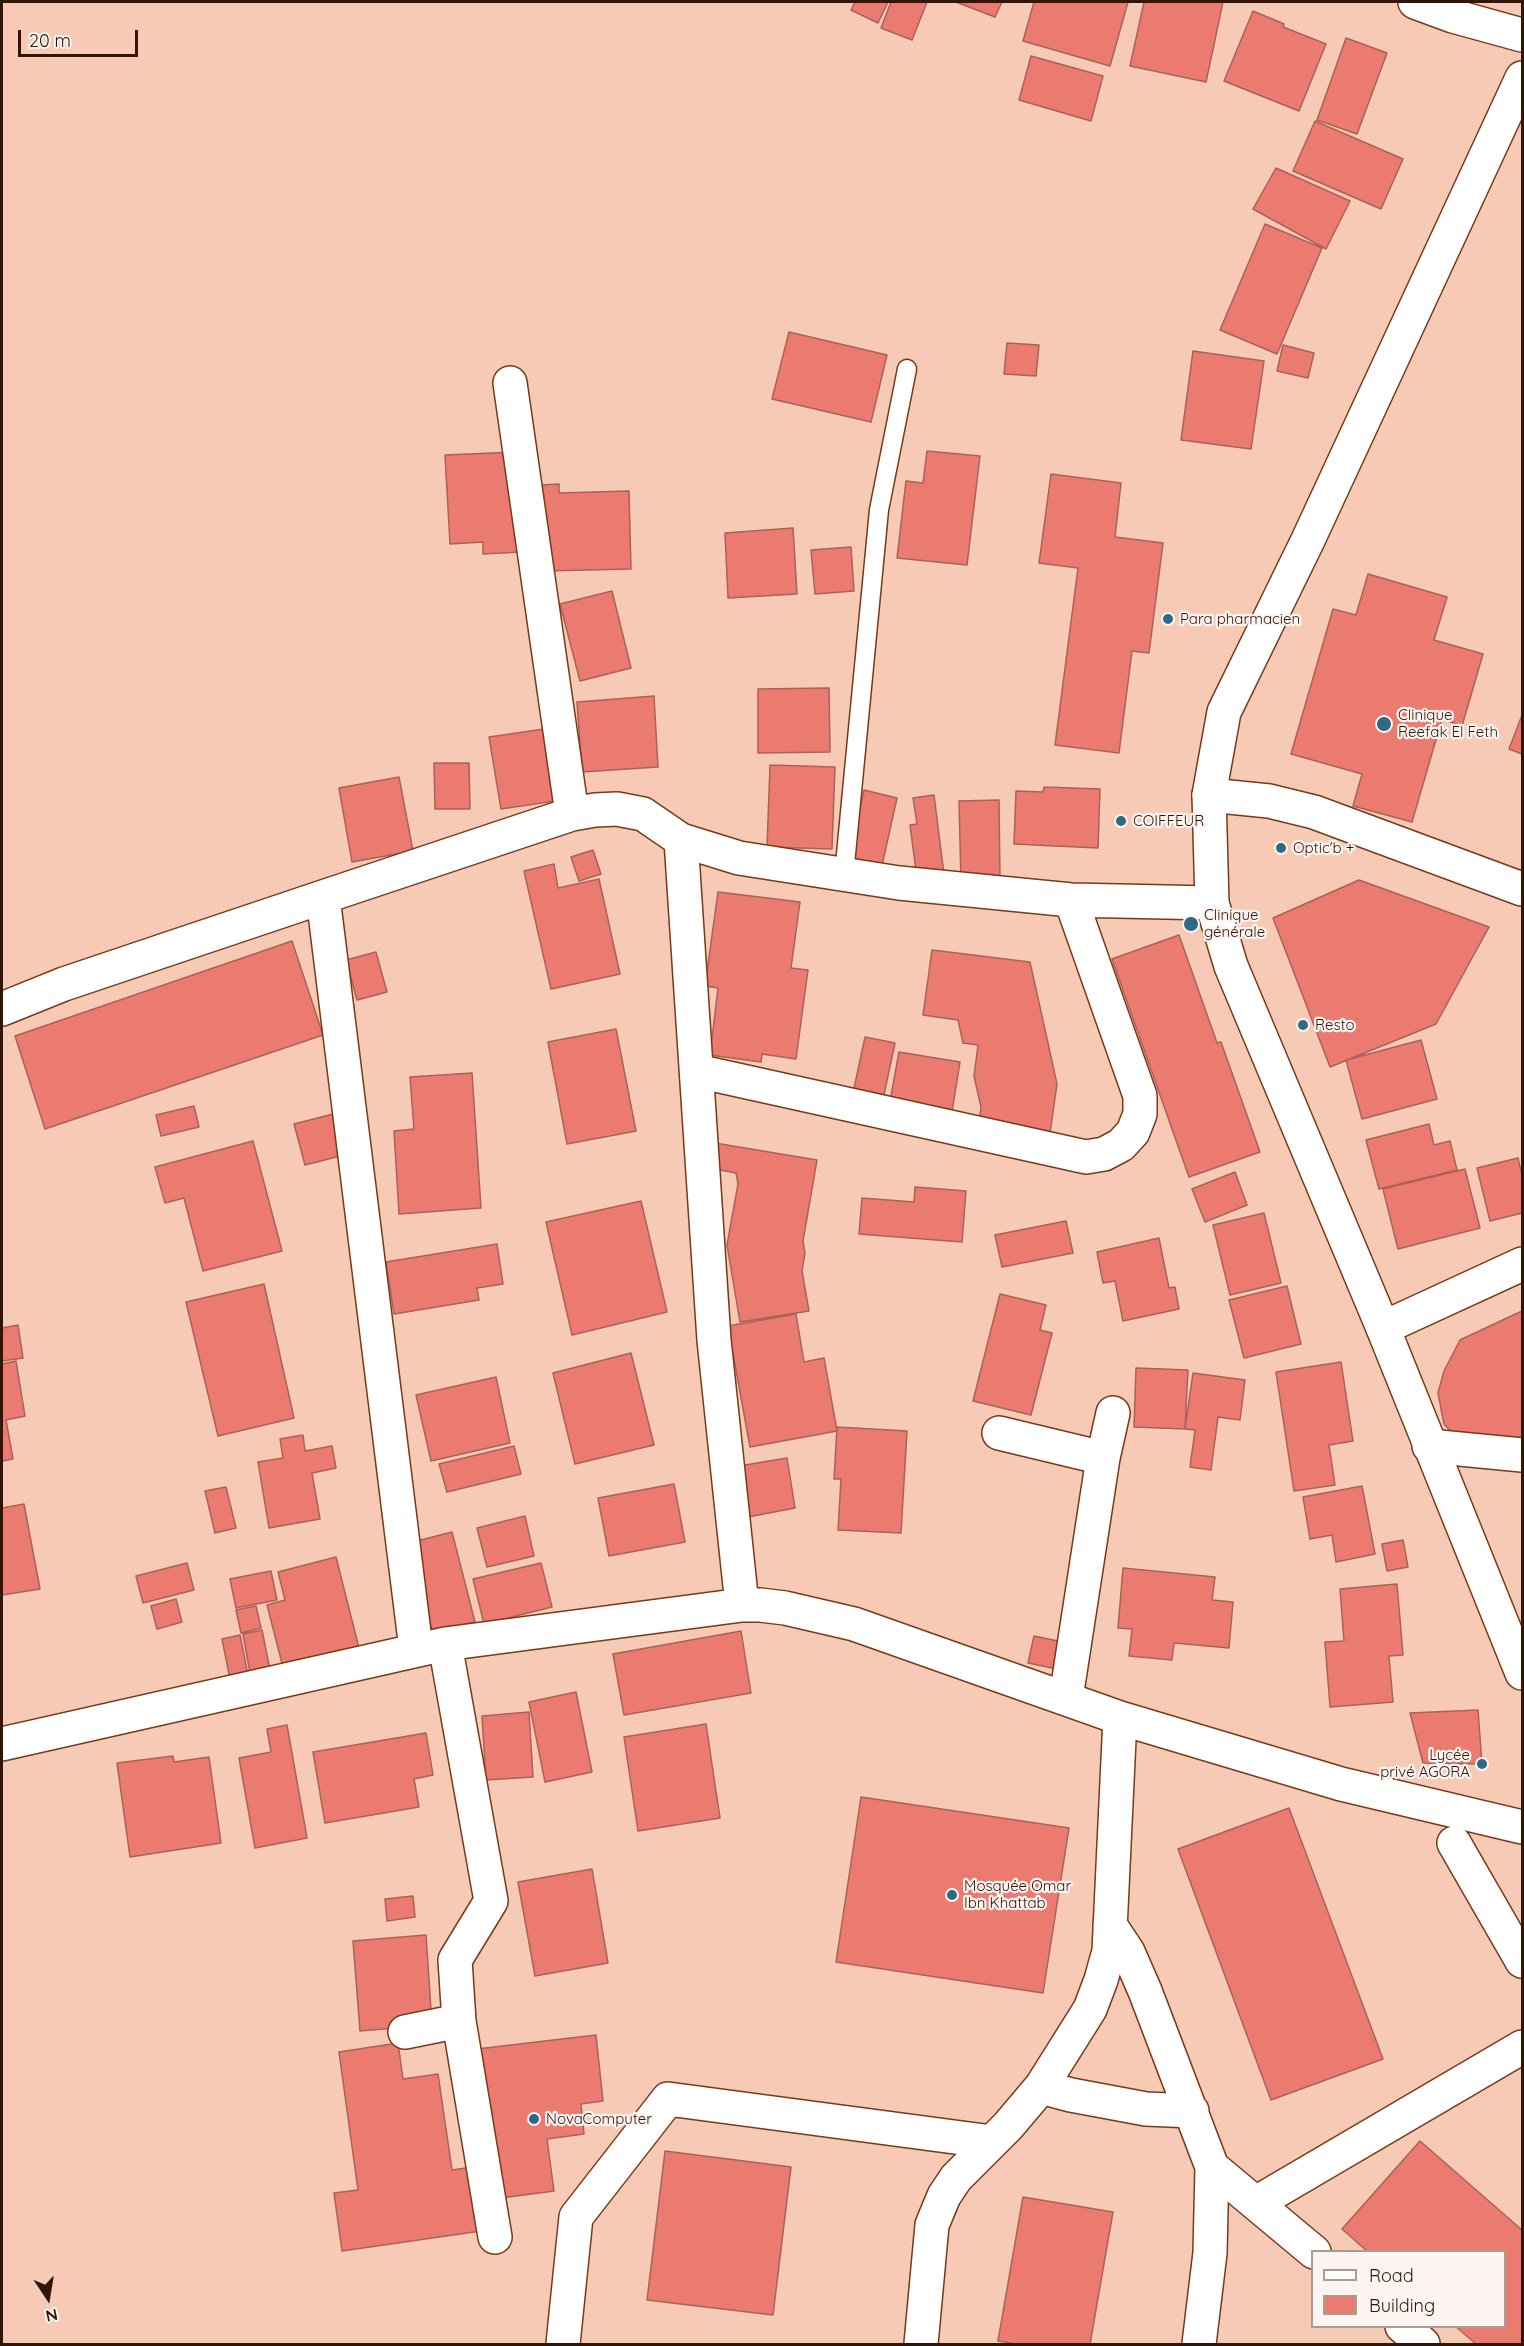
<!DOCTYPE html>
<meta charset="utf-8">
<style>
body{margin:0}
#map{position:relative;width:1524px;height:2346px;overflow:hidden;background:#f7cab5;font-family:Quicksand,sans-serif}
canvas{display:block}
.frame{position:absolute;inset:0;border:3px solid #301508;pointer-events:none}
.legend{position:absolute;left:1311px;top:2250px;width:195px;height:78px;box-sizing:border-box;background:#fcf4f0;border:2px solid #aa9b93;margin:0;padding:8px 10px;list-style:none;font-size:18px;color:#301508}
.legend li{display:flex;align-items:center;gap:12px;height:30px}
.legend b{width:30px;border:2px solid #aa9b93}
.north{position:absolute;left:18px;top:2268px;width:60px;height:60px;-webkit-text-stroke:4px #fcf4f0;paint-order:stroke;rotate:168deg;font-size:16px;font-weight:700;line-height:24px;text-align:center;color:#301508}
.north::after{content:'';display:block;margin:auto;width:21px;height:27px;background:#301508;clip-path:polygon(50% 0,100% 100%,50% 72%,0 100%)}
.scale{position:absolute;left:18px;top:30px;width:120px;height:27px;box-sizing:border-box;border:3px solid #301508;border-top:0;padding-left:8px;font-size:18px;line-height:21px;white-space:nowrap;color:#301508;-webkit-text-stroke:4px #fcf4f0;paint-order:stroke}
</style>
<div id="map">
<canvas width="1524" height="2346"></canvas>
<div class="frame"></div>
<ul class="legend">
<li><b style="height:8px;background:#fff"></b>Road</li>
<li><b style="height:16px;background:#eb7b70"></b>Building</li>
</ul>
<div class="north">N</div>
<div class="scale">20 m</div>
</div>
<script>
const c = document.querySelector('canvas').getContext('2d');
c.lineJoin = 'round';
function paint(path, color) { c.fillStyle = color; c.fill(path, 'evenodd'); }
const toPath = rows => new Path2D(rows.map(r => 'M' + r).join(''));
function stroke(path, color, width, dash) { c.strokeStyle = color; c.lineWidth = width; c.lineCap = dash ? 'butt' : 'round'; c.setLineDash(dash || []); c.stroke(path); }
function write(font, color, halo, rows, align = 'center') {
  c.font = font + ' Quicksand,sans-serif'; c.lineWidth = 4.5; c.setLineDash([]); c.textBaseline = 'middle'; c.strokeStyle = halo; c.fillStyle = color; for (const [text, x, y, turn = 0] of rows) {
    c.save(); c.translate(x, y); c.rotate((+turn || 0) * Math.PI / 180); c.textAlign = isNaN(turn) ? turn : align; if (halo) c.strokeText(text, 0, 0); c.fillText(text, 0, 0); c.restore();
  }
}
const building = toPath([
 [855,2,888,2,878,23,851,10,855,2],
 [891,2,927,2,912,40,881,28,891,2],
 [956,2,1002,2,995,17,956,2],
 [1034,2,1128,2,1110,66,1023,41,1034,2],
 [1144,2,1223,2,1206,82,1130,66,1144,2],
 [1253,11,1284,24,1283,27,1326,44,1299,111,1224,81,1253,11],
 [1346,38,1387,53,1357,134,1317,120,1346,38],
 [1031,56,1103,76,1091,121,1019,100,1031,56],
 [1315,121,1403,159,1381,209,1293,171,1315,121],
 [1276,168,1350,201,1326,249,1253,209,1276,168],
 [1265,224,1322,248,1277,354,1220,330,1265,224],
 [789,332,887,355,871,422,772,399,789,332],
 [1007,343,1039,345,1036,376,1004,374,1007,343],
 [1283,345,1314,353,1308,378,1277,371,1283,345],
 [1193,351,1264,361,1251,449,1181,440,1193,351],
 [927,451,980,456,967,565,897,558,906,481,923,483,927,451],
 [516,452,521,552,483,554,483,542,450,544,445,455,516,452],
 [1051,474,1121,483,1115,537,1163,543,1149,653,1132,651,1119,753,1055,745,1078,568,1039,563,1051,474],
 [559,484,559,493,629,491,631,569,544,571,542,485,559,484],
 [793,528,797,594,728,598,725,533,793,528],
 [851,547,854,591,815,594,811,550,851,547],
 [1368,574,1447,597,1434,640,1483,654,1462,726,1442,719,1412,822,1353,806,1362,774,1291,754,1333,609,1356,615,1368,574],
 [612,591,631,668,580,681,560,604,612,591],
 [829,688,830,752,758,753,758,689,829,688],
 [654,696,658,767,582,772,577,702,654,696],
 [1522,715,1522,754,1509,749,1522,715],
 [544,729,555,801,501,809,489,737,544,729],
 [434,763,469,763,470,809,435,809,434,763],
 [770,765,835,767,832,849,767,847,770,765],
 [399,777,413,851,352,862,339,788,399,777],
 [1044,787,1100,789,1098,848,1014,844,1016,791,1043,792,1044,787],
 [864,790,897,798,881,870,848,863,864,790],
 [934,795,944,874,917,878,910,825,917,824,913,798,934,795],
 [999,800,1000,881,961,882,959,801,999,800],
 [593,850,601,874,579,881,571,857,593,850],
 [554,864,558,888,599,879,620,974,551,989,524,871,554,864],
 [1359,880,1489,927,1436,1024,1330,1067,1273,918,1359,880],
 [718,892,800,902,791,968,808,970,796,1059,762,1054,761,1062,710,1055,718,988,705,986,718,892],
 [1179,935,1217,1043,1221,1042,1260,1152,1189,1177,1112,959,1179,935],
 [292,941,323,1035,45,1129,15,1036,292,941],
 [932,950,1030,962,1057,1084,1050,1133,979,1123,981,1107,974,1076,978,1045,963,1043,958,1020,923,1015,932,950],
 [376,952,387,992,357,1000,346,960,376,952],
 [616,1029,636,1131,567,1144,548,1042,616,1029],
 [865,1037,895,1043,882,1104,852,1098,865,1037],
 [1421,1040,1437,1099,1362,1119,1346,1060,1421,1040],
 [899,1052,960,1062,951,1118,889,1107,899,1052],
 [472,1073,481,1208,399,1214,394,1131,414,1129,410,1077,472,1073],
 [194,1106,199,1127,161,1136,156,1115,194,1106],
 [341,1112,352,1153,305,1165,294,1124,341,1112],
 [1429,1124,1434,1145,1450,1141,1457,1170,1379,1189,1366,1140,1429,1124],
 [253,1141,282,1251,203,1271,184,1198,165,1203,155,1167,253,1141],
 [715,1143,817,1160,803,1241,805,1253,802,1271,809,1311,740,1322,727,1245,738,1184,736,1173,710,1168,715,1143],
 [1518,1158,1522,1176,1522,1213,1490,1221,1477,1168,1518,1158],
 [1465,1169,1480,1228,1398,1249,1383,1189,1465,1169],
 [1235,1172,1247,1205,1205,1222,1192,1189,1235,1172],
 [915,1187,966,1191,962,1242,859,1234,862,1198,914,1202,915,1187],
 [641,1201,667,1312,572,1335,546,1222,641,1201],
 [1264,1213,1281,1283,1230,1295,1213,1225,1264,1213],
 [1066,1221,1073,1253,1002,1267,995,1235,1066,1221],
 [1159,1238,1169,1288,1175,1287,1179,1309,1123,1321,1115,1281,1103,1283,1097,1252,1159,1238],
 [497,1244,503,1284,477,1288,479,1300,394,1314,386,1262,497,1244],
 [264,1284,294,1418,218,1436,186,1302,264,1284],
 [1287,1286,1301,1344,1244,1358,1229,1300,1287,1286],
 [1000,1294,1046,1305,1040,1330,1052,1333,1031,1415,973,1401,1000,1294],
 [1522,1311,1522,1444,1456,1437,1444,1424,1438,1393,1444,1371,1460,1340,1522,1311],
 [796,1314,804,1362,824,1358,837,1431,750,1447,728,1326,796,1314],
 [18,1325,23,1358,2,1361,2,1328,18,1325],
 [631,1353,654,1445,575,1464,553,1373,631,1353],
 [16,1361,25,1416,6,1420,13,1459,2,1461,2,1364,16,1361],
 [1341,1362,1353,1441,1329,1445,1335,1485,1294,1491,1276,1372,1341,1362],
 [1136,1368,1188,1370,1185,1429,1134,1427,1136,1368],
 [1193,1373,1245,1380,1240,1420,1218,1417,1211,1470,1190,1467,1195,1430,1185,1429,1193,1373],
 [496,1377,510,1443,431,1461,416,1395,496,1377],
 [837,1427,907,1431,901,1533,838,1530,841,1479,834,1479,837,1427],
 [303,1435,305,1451,332,1446,336,1468,312,1473,320,1519,269,1528,258,1462,283,1458,280,1439,303,1435],
 [514,1446,521,1474,447,1492,439,1464,514,1446],
 [787,1458,795,1508,748,1517,739,1466,787,1458],
 [674,1484,685,1542,609,1556,598,1498,674,1484],
 [1362,1486,1375,1554,1336,1562,1332,1535,1310,1539,1303,1497,1362,1486],
 [226,1487,236,1528,215,1533,205,1491,226,1487],
 [24,1504,40,1589,2,1595,2,1508,24,1504],
 [525,1516,534,1556,487,1567,477,1528,525,1516],
 [452,1532,475,1622,433,1633,409,1543,452,1532],
 [1403,1540,1408,1567,1387,1571,1382,1544,1403,1540],
 [336,1557,361,1656,285,1675,267,1605,285,1600,278,1572,336,1557],
 [187,1563,194,1590,143,1603,136,1576,187,1563],
 [541,1563,552,1607,484,1624,473,1579,541,1563],
 [1123,1568,1215,1577,1212,1600,1233,1602,1229,1648,1174,1643,1172,1660,1129,1656,1132,1629,1118,1628,1123,1568],
 [271,1571,277,1600,236,1608,230,1579,271,1571],
 [1397,1584,1403,1655,1389,1656,1393,1702,1330,1707,1325,1642,1344,1641,1340,1589,1397,1584],
 [176,1599,182,1622,157,1629,151,1606,176,1599],
 [256,1606,261,1628,241,1633,236,1610,256,1606],
 [262,1630,271,1675,251,1679,243,1634,262,1630],
 [741,1631,751,1693,624,1715,613,1654,741,1631],
 [240,1635,249,1680,231,1684,222,1639,240,1635],
 [1034,1636,1063,1642,1057,1669,1028,1663,1034,1636],
 [576,1692,592,1772,545,1782,529,1702,576,1692],
 [1478,1710,1482,1764,1423,1763,1410,1713,1478,1710],
 [529,1712,533,1777,486,1780,482,1716,529,1712],
 [706,1724,720,1818,638,1831,624,1737,706,1724],
 [287,1725,307,1838,255,1848,239,1758,271,1752,267,1729,287,1725],
 [426,1733,433,1775,414,1779,419,1807,325,1823,313,1752,426,1733],
 [173,1756,174,1762,209,1757,221,1843,130,1857,117,1763,173,1756],
 [861,1797,1069,1828,1043,1993,836,1962,861,1797],
 [1289,1808,1383,2059,1271,2100,1178,1849,1289,1808],
 [592,1869,608,1963,535,1976,518,1882,592,1869],
 [413,1896,415,1917,387,1921,385,1899,413,1896],
 [426,1935,432,2025,360,2031,353,1941,426,1935],
 [596,2035,603,2101,581,2104,584,2134,547,2139,554,2191,494,2199,477,2049,596,2035],
 [398,2043,403,2079,438,2074,452,2170,479,2166,488,2230,342,2251,334,2193,358,2190,339,2052,398,2043],
 [1420,2141,1522,2230,1522,2344,1476,2344,1455,2326,1504,2326,1504,2252,1368,2252,1342,2229,1420,2141],
 [665,2151,791,2167,773,2315,647,2300,665,2151],
 [1023,2197,1113,2212,1090,2344,1017,2344,998,2341,1023,2197]
]);
const service = toPath([
 [844,875,879,510,907,369]
]);
const minor = toPath([
 [1415,2,1453,16,1522,35],
 [510,383,572,814],
 [1209,795,1269,801,1314,812,1522,889],
 [681,840,714,1340,742,1605],
 [323,897,416,1649],
 [2,1009,64,984,323,897,572,814,595,810,617,809,643,814,681,840,739,858,899,883,1071,900,1212,903],
 [697,1071,1068,1153,1086,1157,1104,1154,1121,1145,1133,1132,1140,1114,1140,1096,1071,900],
 [1383,1328,1522,1264],
 [999,1433,1103,1458],
 [1429,1446,1522,1455],
 [445,1644,491,1901,455,1960,459,2021,495,2237],
 [1066,1698,1103,1458,1113,1413],
 [2,1744,445,1644,742,1605,760,1605,785,1608,854,1624,1120,1718,1341,1784,1522,1827],
 [1454,1843,1522,1961],
 [1110,1925,1128,1952,1145,1991,1212,2167,1210,2253,1199,2344],
 [405,2032,459,2021],
 [1041,2087,1071,2095,1146,2109,1192,2111],
 [1212,2167,1314,2252],
 [1256,2203,1522,2047],
 [1402,2326,1423,2344],
 [563,2344,576,2217,668,2099,992,2142],
 [921,2344,932,2225,944,2196,956,2178,1008,2126,1041,2087,1090,2009,1101,1980,1109,1951,1120,1718]
]);
const secondary = toPath([
 [1522,78,1308,540,1224,712,1209,795,1212,903,1231,966,1383,1328,1522,1673]
]);
const markers = [
 [1168,619,6,"#2e6a82"],
 [1384,724,8,"#2e6a82"],
 [1121,821,6,"#2e6a82"],
 [1281,848,6,"#2e6a82"],
 [1191,924,8,"#2e6a82"],
 [1303,1025,6,"#2e6a82"],
 [1482,1764,6,"#2e6a82"],
 [952,1895,6,"#2e6a82"],
 [534,2119,6,"#2e6a82"]
];
const poiNames = [
 ["Para pharmacien",1180,619],
 ["Clinique",1398,715],
 ["Reefak El Feth",1398,732],
 ["COIFFEUR",1133,821],
 ["Optic'b +",1293,848],
 ["Clinique",1204,915],
 ["générale",1204,932],
 ["Resto",1315,1025],
 ["Lycée",1470,1755,"right"],
 ["privé AGORA",1470,1772,"right"],
 ["Mosquée Omar",964,1886],
 ["Ibn Khattab",964,1903],
 ["NovaComputer",546,2119]
];
paint(building, '#eb7b70');
stroke(building, '#ab6059', 1.5);
stroke(service, '#783a18', 21);
stroke(minor, '#783a18', 36);
stroke(secondary, '#783a18', 36);
stroke(service, '#fff', 18);
stroke(minor, '#fff', 33);
stroke(secondary, '#fff', 33);
for (const [x, y, r, color] of markers) { const dot = new Path2D(); dot.arc(x, y, r, 0, 2 * Math.PI); c.fillStyle = color; c.fill(dot); stroke(dot, '#fcf4f0', 2); }
write('15px', '#301508', '#fcf4f0', poiNames, 'left');
</script>
